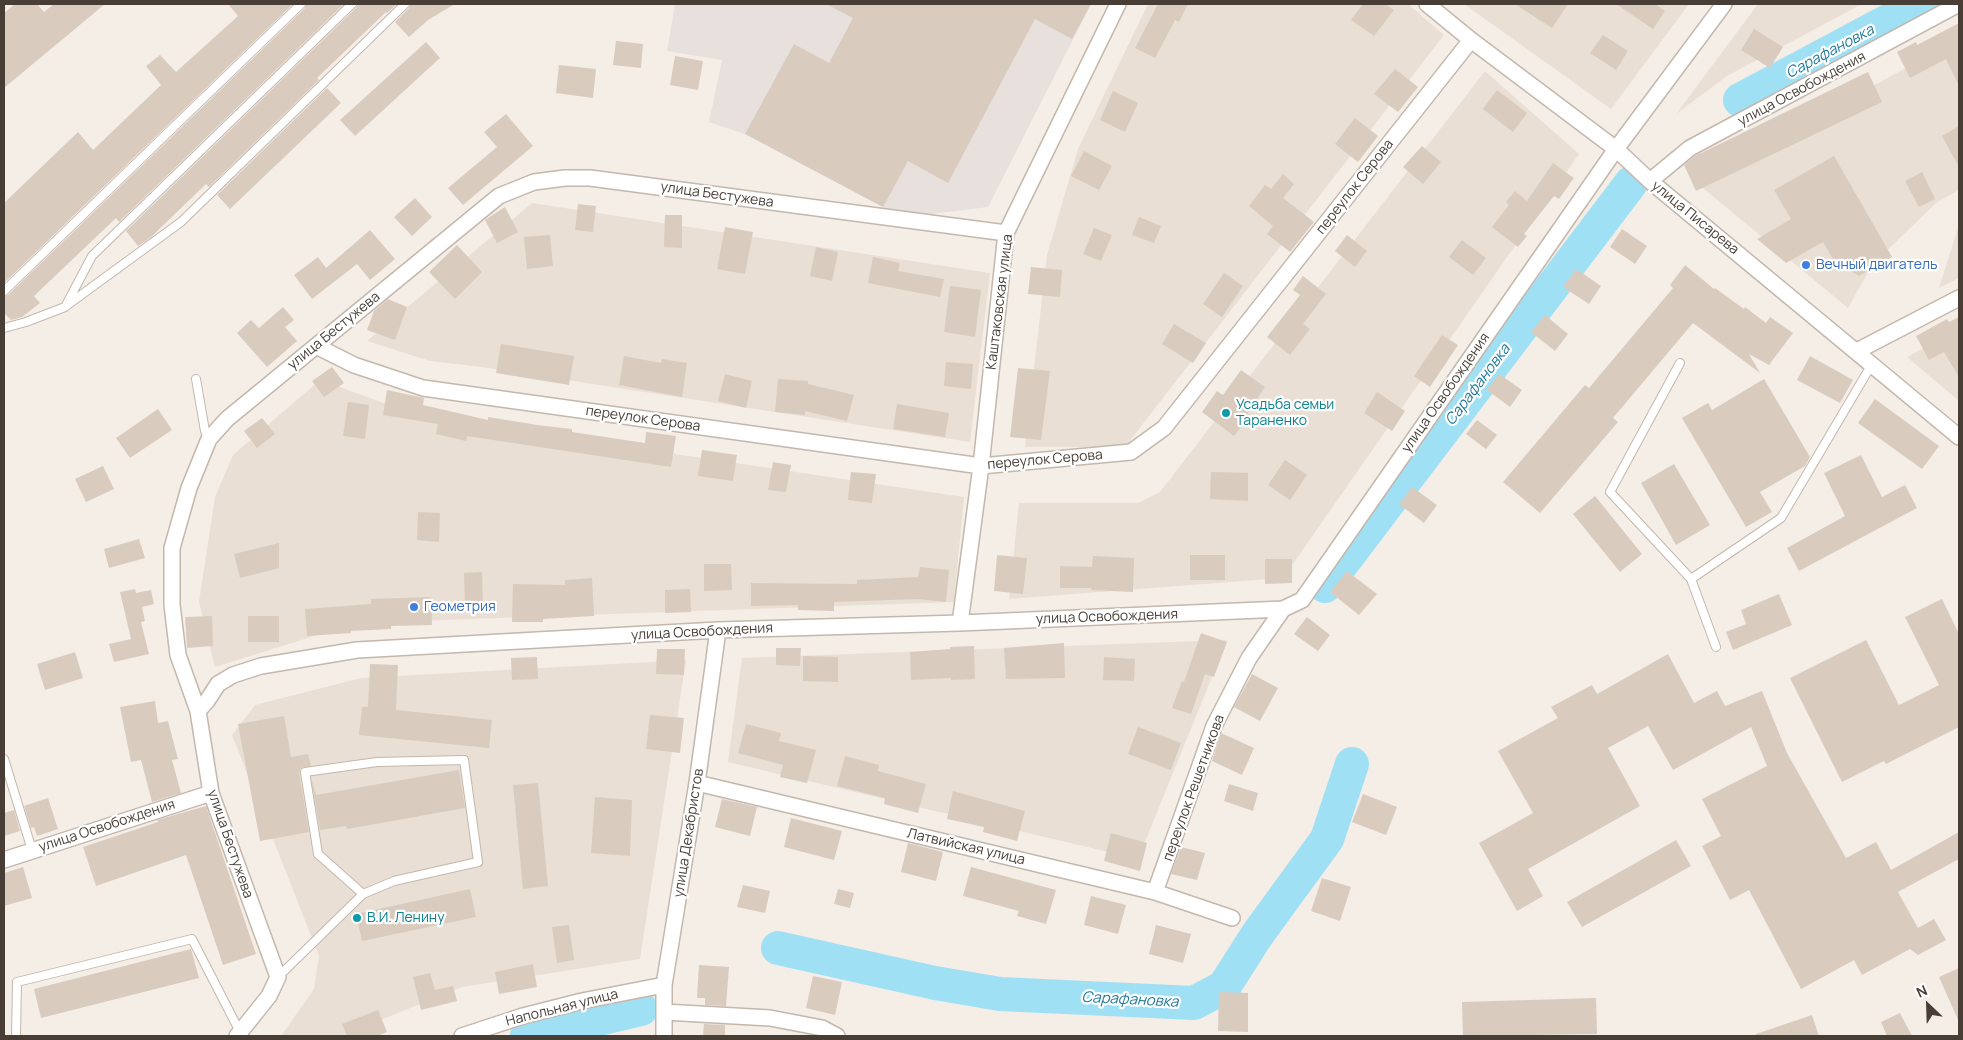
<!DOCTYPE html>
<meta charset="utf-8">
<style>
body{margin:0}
#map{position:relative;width:1963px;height:1040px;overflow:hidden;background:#f5eee7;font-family:Manrope,sans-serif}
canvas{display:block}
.frame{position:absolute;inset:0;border:5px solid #483e36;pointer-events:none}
.north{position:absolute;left:1903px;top:980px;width:50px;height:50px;-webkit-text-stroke:4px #fff;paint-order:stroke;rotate:336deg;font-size:14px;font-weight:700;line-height:20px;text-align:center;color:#483e36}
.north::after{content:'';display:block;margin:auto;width:18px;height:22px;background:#483e36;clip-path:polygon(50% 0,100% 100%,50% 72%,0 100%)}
</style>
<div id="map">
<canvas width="1963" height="1040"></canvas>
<div class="frame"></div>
<div class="north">N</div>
</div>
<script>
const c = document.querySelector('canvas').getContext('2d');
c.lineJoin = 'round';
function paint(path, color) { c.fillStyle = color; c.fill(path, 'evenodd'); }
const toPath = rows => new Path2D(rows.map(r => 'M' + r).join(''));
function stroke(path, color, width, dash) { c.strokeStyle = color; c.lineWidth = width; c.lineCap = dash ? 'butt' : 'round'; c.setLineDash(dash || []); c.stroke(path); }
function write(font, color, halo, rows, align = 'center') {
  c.font = font + ' Manrope,sans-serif'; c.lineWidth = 4.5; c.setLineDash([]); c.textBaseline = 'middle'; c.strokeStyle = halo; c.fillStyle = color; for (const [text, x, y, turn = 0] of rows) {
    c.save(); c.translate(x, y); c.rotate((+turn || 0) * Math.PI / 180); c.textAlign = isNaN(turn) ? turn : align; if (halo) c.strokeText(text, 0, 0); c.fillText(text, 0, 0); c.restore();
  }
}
const residential = toPath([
 [1148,4,1408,4,1444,35,1125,447,1025,447,1047,255,1078,149],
 [1464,4,1689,4,1611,109],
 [1758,4,1862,4,1727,76,1676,114],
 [1959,38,1959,190,1936,203,1872,265,1848,308,1698,184],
 [1485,71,1579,154,1283,578,1009,599,1019,503,1138,503,1160,492],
 [532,203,990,273,970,442,482,367,430,361,367,341],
 [1959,225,1959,278,1939,288],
 [1959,329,1959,401,1907,357],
 [320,380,420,416,964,497,954,602,356,623,215,667,199,602,215,497,233,455],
 [1227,640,1138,859,728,762,742,658],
 [686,660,640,959,462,987,341,1036,281,1036,314,989,319,956,232,735,255,705,361,678]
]);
const industrial = toPath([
 [675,4,1091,4,988,207,907,217,883,207,745,134,709,122,722,60,667,51]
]);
const river = toPath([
 [1740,100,1920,4],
 [1325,586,1631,183],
 [778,948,935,983,1000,994,1194,1003,1224,987,1257,935,1327,839,1352,764],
 [527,1036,641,1009]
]);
const building = toPath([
 [15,4,37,4,44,12,54,4,105,4,4,88,4,13],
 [228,4,293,4,4,283,4,203,78,132,93,150,161,85,146,66,160,55,176,72,238,16],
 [306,4,344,4,119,222,116,218,34,296,40,303,22,317,11,320,4,313,4,296,8,295,305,8],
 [358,4,397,4,387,13,386,12,317,78,319,80,209,187,206,184,150,238,138,246,126,231,356,8],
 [410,4,455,4,428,20,409,37,395,22,409,8],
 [826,4,1091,4,1072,39,1035,19,948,183,908,161,883,207,745,134,794,44,829,63,853,18],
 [1158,4,1188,4,1179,22,1175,20,1155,58,1135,48],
 [1363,4,1385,4,1394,10,1374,36,1351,20],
 [1515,4,1568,4,1552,28],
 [1616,4,1655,4,1665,11,1653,29],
 [1959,23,1959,86,1946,59,1910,78,1897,52,1916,42,1917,45],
 [1754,29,1783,47,1770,68,1741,50],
 [1603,35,1628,51,1616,70,1590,53],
 [616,41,643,44,641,68,613,65],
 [426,42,440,58,355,136,340,120],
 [675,56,703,61,698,90,670,85],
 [559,65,596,69,593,98,556,93],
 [1395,69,1418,87,1398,112,1374,94],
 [1868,72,1882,102,1696,191,1684,165,1695,156],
 [327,88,341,103,230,209,217,195],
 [1497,90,1527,113,1513,132,1483,109],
 [1113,91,1138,103,1125,132,1100,120],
 [506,114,533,146,463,205,448,188,497,147,484,132],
 [1355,118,1378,136,1358,162,1335,144],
 [1959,126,1959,167,1942,136],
 [1422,146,1441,162,1423,184,1403,167],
 [1084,151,1112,166,1099,190,1071,176],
 [1834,156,1892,257,1859,276,1843,266,1840,271,1823,242,1786,263,1757,239,1791,219,1774,190],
 [1553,163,1574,178,1559,199,1554,196,1524,234,1527,236,1518,247,1492,227,1509,205,1506,202,1515,191,1527,201],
 [1922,172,1935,199,1919,207,1905,181],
 [1283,174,1294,184,1283,198,1314,222,1290,252,1267,234,1273,226,1249,206,1265,185,1271,189],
 [415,198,432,217,412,236,394,217],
 [578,204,596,206,593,232,575,230],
 [505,207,518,232,497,243,485,220],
 [665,215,682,215,682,248,664,247],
 [1139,217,1161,226,1154,243,1132,235],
 [725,227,753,232,745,274,717,269],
 [1094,228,1112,235,1101,261,1083,254],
 [1622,229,1647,246,1635,264,1610,247],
 [370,230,395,259,370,280,357,264,312,299,294,275,318,257,326,268],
 [550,235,553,266,527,269,524,237],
 [1347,235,1367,251,1355,267,1335,251],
 [1462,240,1486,258,1473,275,1449,257],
 [457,245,482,272,455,299,429,272],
 [816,247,838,252,832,281,810,276],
 [873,257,900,263,898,271,944,279,940,297,868,283],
 [1685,265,1714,289,1715,288,1744,309,1745,307,1766,323,1770,317,1793,333,1769,365,1749,354,1760,373,1693,323,1613,418,1618,422,1540,513,1503,482,1585,385,1589,388,1673,288,1670,285],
 [1031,267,1062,270,1060,297,1028,294],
 [1576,269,1601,286,1589,304,1563,287],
 [1224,273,1243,286,1222,317,1203,304],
 [1303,276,1326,294,1303,324,1310,329,1290,355,1267,337,1300,295,1293,290],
 [950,286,981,290,975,337,944,332],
 [388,299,407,307,395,340,367,330,374,311],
 [283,307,294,320,285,327,297,341,267,367,237,333,251,320,259,328],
 [1545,315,1568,334,1555,351,1531,332],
 [1959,317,1959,377,1944,352,1929,360,1916,336,1947,319,1949,322],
 [1174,324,1206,343,1193,363,1162,344],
 [1442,335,1458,345,1430,387,1414,376],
 [501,344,574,356,569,385,496,373],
 [624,356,661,363,662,359,687,363,682,397,619,385],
 [1810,356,1853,380,1840,403,1797,380],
 [946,362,973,364,971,389,944,386],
 [332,367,344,383,324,397,312,381],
 [1018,368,1050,371,1041,440,1010,437],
 [1241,370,1265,387,1247,413,1250,415,1234,436,1202,412,1217,391,1223,395],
 [725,374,752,381,746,408,718,401],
 [1499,374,1522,390,1510,407,1487,390],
 [778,379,808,381,808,384,854,395,847,421,805,411,805,415,775,412],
 [1764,379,1810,457,1805,466,1760,492,1772,512,1746,527,1682,418,1708,403,1712,410],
 [387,390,424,398,423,405,488,420,488,417,537,425,572,429,572,432,645,443,646,432,676,436,671,467,467,436,466,441,436,434,438,424,383,415],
 [1377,392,1405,411,1392,431,1364,413],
 [1875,399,1939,446,1922,469,1858,423],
 [348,402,369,405,365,439,343,436],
 [897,404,949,413,945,437,893,429],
 [158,409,172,430,130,458,116,438],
 [262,418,275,434,257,448,244,431],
 [1477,420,1497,435,1486,449,1466,434],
 [702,450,737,455,733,481,698,476],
 [1861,455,1882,497,1905,485,1917,508,1799,571,1787,548,1845,516,1824,473],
 [1285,460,1307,475,1290,500,1268,485],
 [773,462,791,465,786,492,768,490],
 [1674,464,1710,525,1676,545,1641,483],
 [103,466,114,489,86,502,75,479],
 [851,472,876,474,872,503,848,500],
 [1211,472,1248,473,1248,501,1210,499],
 [1412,487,1437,505,1424,523,1399,504],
 [1595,496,1642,554,1620,572,1573,514],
 [418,512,440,513,439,542,417,540],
 [139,539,145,558,109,568,104,549],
 [279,543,279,568,240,578,234,554],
 [997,555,1027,558,1023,594,994,591],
 [1190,555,1225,555,1225,580,1190,580],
 [1093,556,1134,558,1133,592,1091,590,1092,588,1060,588,1060,566,1092,567],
 [1265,559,1292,559,1292,583,1265,584],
 [704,564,731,564,732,590,704,591],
 [920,567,949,570,946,602,918,599,834,602,834,611,798,610,798,605,751,606,751,583,857,584,857,580,918,577],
 [1347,571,1377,594,1359,615,1330,592],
 [482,572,483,603,465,604,464,573],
 [592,578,594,616,543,619,543,622,512,622,513,584,565,585,565,580],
 [135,589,136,593,151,590,154,604,142,607,145,621,141,622,149,654,114,662,109,644,131,639,120,592],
 [690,589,691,612,665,613,665,590],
 [1779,594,1792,625,1733,650,1726,632,1746,624,1741,610],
 [431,597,432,625,391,626,391,629,351,631,351,633,307,636,305,609,371,604,371,599],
 [1942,599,1959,634,1959,727,1886,764,1884,761,1842,782,1790,678,1866,640,1899,705,1939,685,1905,617],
 [212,616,213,646,187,648,185,617],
 [248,616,279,616,279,642,248,642],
 [1307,617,1330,635,1318,651,1294,634],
 [1201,633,1227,642,1214,677,1205,674,1191,714,1172,708,1182,681,1184,682],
 [1064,643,1065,678,1006,679,1004,648],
 [974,646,975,679,951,680,951,678,911,680,910,652,950,649,950,647],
 [776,648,801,648,800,666,776,665],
 [657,649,685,649,684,675,656,674],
 [75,652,83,678,45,690,37,664],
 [1668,654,1694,703,1717,691,1725,706,1762,691,1787,753,1846,858,1876,842,1891,870,1959,832,1959,859,1898,892,1918,928,1934,919,1946,940,1918,955,1910,949,1862,975,1854,960,1801,989,1749,890,1730,900,1702,846,1721,836,1702,799,1767,766,1751,727,1673,770,1648,726,1608,748,1640,806,1528,869,1543,896,1517,911,1479,843,1533,813,1498,751,1558,718,1551,707,1592,685,1597,694],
 [803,656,838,657,838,682,803,681],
 [537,657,538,679,512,680,511,658],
 [1104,657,1135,659,1134,681,1103,680],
 [370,664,398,665,396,710,492,720,489,748,359,735,362,707,368,707],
 [1252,674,1278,688,1260,721,1234,707],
 [155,701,158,723,168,721,178,759,172,760,181,793,152,802,141,760,131,762,120,707],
 [650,715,684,718,680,753,646,749],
 [284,716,291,757,308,754,311,766,302,767,299,772,309,832,260,841,238,724],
 [746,724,781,733,779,741,816,750,807,783,780,777,783,765,738,753],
 [1138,727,1181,743,1171,770,1128,754],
 [1221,733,1254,748,1242,775,1212,761],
 [845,756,879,765,878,771,926,784,918,813,884,804,885,798,837,786],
 [459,770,465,808,347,829,346,826,320,830,311,777,316,795],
 [538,783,548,886,523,889,513,785],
 [1229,784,1258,793,1253,811,1224,801],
 [953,791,1025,811,1017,841,983,832,984,827,947,819],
 [1363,794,1397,807,1386,835,1352,822],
 [595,797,632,800,630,856,591,853],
 [48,798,58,829,37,836,34,827,31,828,24,806],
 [722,799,757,807,750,836,715,827],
 [206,806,256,954,223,965,186,855,96,886,83,847,158,822,157,820],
 [14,810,20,831,4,836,4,813],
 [791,818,842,831,834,860,784,847],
 [1111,833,1147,843,1140,871,1104,861],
 [1676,840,1691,866,1582,927,1567,902],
 [908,843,943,852,936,881,901,872],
 [1181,847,1205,853,1197,880,1171,874],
 [23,867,32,898,4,906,4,873],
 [971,867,1056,890,1046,924,1017,916,1019,911,963,896],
 [1322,878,1351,887,1340,921,1311,911],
 [743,885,770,891,765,913,737,907],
 [470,889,476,917,362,941,356,914],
 [838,889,854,893,850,908,834,904],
 [1091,896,1126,905,1118,934,1084,925],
 [569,925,574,960,557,963,552,927],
 [1156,925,1191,934,1183,963,1149,954],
 [191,949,199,978,41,1018,34,989],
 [533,964,537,987,499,994,495,972],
 [699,965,729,967,726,1006,705,1005,705,998,697,998],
 [1959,968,1959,1022,1939,977],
 [430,973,435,990,453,986,457,1001,421,1010,413,977],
 [813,976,842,982,835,1015,806,1008],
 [1219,992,1248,993,1248,1032,1218,1031],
 [1596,998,1597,1034,1463,1036,1462,1002],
 [378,1010,387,1032,377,1036,347,1036,342,1024],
 [1900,1013,1912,1036,1887,1036,1881,1022],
 [1812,1015,1819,1036,1757,1036,1756,1034],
 [704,1024,725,1025,725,1036,703,1036]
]);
const lane = toPath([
 [4,291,301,4],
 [66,306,181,222,405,4],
 [4,328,26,322,65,307,92,256,352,4],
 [1680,363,1610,492,1691,579,1781,518,1872,364],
 [196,379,205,431,209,439],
 [1691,579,1716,647],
 [4,759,32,850],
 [278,977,363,894,394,881,478,862,464,760,377,762,305,772,318,854,363,894],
 [16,1036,17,982,192,939,240,1032]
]);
const street = toPath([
 [1427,4,1471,40,1616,149,1650,181,1959,437],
 [1650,181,1690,148,1959,4],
 [316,346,354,365,423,388,981,466,1131,452,1164,428,1471,40],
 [1857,351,1959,298],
 [960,623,981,466,1006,233,1118,4],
 [198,711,207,701,218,684,233,675,261,666,357,650,718,630,960,623,1283,609,1302,600,1616,149,1724,4],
 [697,783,1155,892,1232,918],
 [4,860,211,793],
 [1155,892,1214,726,1249,658,1283,609],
 [664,1012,770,1018,822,1028,837,1036],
 [237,1036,269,996,278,977,211,793,198,711,178,655,172,605,172,548,189,488,209,439,227,419,499,196,534,182,565,178,590,178,1006,233],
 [462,1036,523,1016,582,1001,664,985],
 [664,1036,664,985,697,783,718,630]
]);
const markers = [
 [1806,265,5,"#3f7fe0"],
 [1226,413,5,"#0f9aa8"],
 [414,607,5,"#3f7fe0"],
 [357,918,5,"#0f9aa8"]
];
const streetNames = [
 ["улица Освобождения",1802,89,-28],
 ["переулок Серова",1355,187,-52],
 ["улица Бестужева",717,195,8],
 ["улица Писарева",1695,218,39],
 ["Каштаковская улица",1000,302,-83],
 ["улица Бестужева",334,331,-39],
 ["улица Освобождения",1446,393,-55],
 ["переулок Серова",643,419,8],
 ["переулок Серова",1045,460,-5],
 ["улица Освобождения",1107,617,-2],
 ["улица Освобождения",702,632,-3],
 ["переулок Решетникова",1194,788,-70],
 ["улица Освобождения",107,826,-18],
 ["улица Декабристов",689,833,-81],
 ["улица Бестужева",230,844,71],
 ["Латвийская улица",966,847,13],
 ["Напольная улица",562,1008,-14]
];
const shopNames = [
 ["Вечный двигатель",1816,265],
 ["Геометрия",424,607]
];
const cultureNames = [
 ["Усадьба семьи",1236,405],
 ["Тараненко",1236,421],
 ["В.И. Ленину",367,918]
];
const waterNames = [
 ["Сарафановка",1830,52,-28],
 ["Сарафановка",1478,385,-53],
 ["Сарафановка",1130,1000,3]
];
paint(residential, '#e9dfd5');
paint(industrial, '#e7e0dc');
stroke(river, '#a0e0f4', 34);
paint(building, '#dacbbf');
stroke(lane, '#c4b7ac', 10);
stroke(street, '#c4b7ac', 18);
stroke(lane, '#fff', 8);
stroke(street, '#fff', 15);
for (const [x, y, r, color] of markers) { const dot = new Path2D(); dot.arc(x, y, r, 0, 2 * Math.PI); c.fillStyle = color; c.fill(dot); stroke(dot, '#fff', 2); }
write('14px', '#483e36', '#fff', streetNames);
write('14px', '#366cbe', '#fff', shopNames, 'left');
write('14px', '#0d838f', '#fff', cultureNames, 'left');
write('italic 15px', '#237b99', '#fff', waterNames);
</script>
